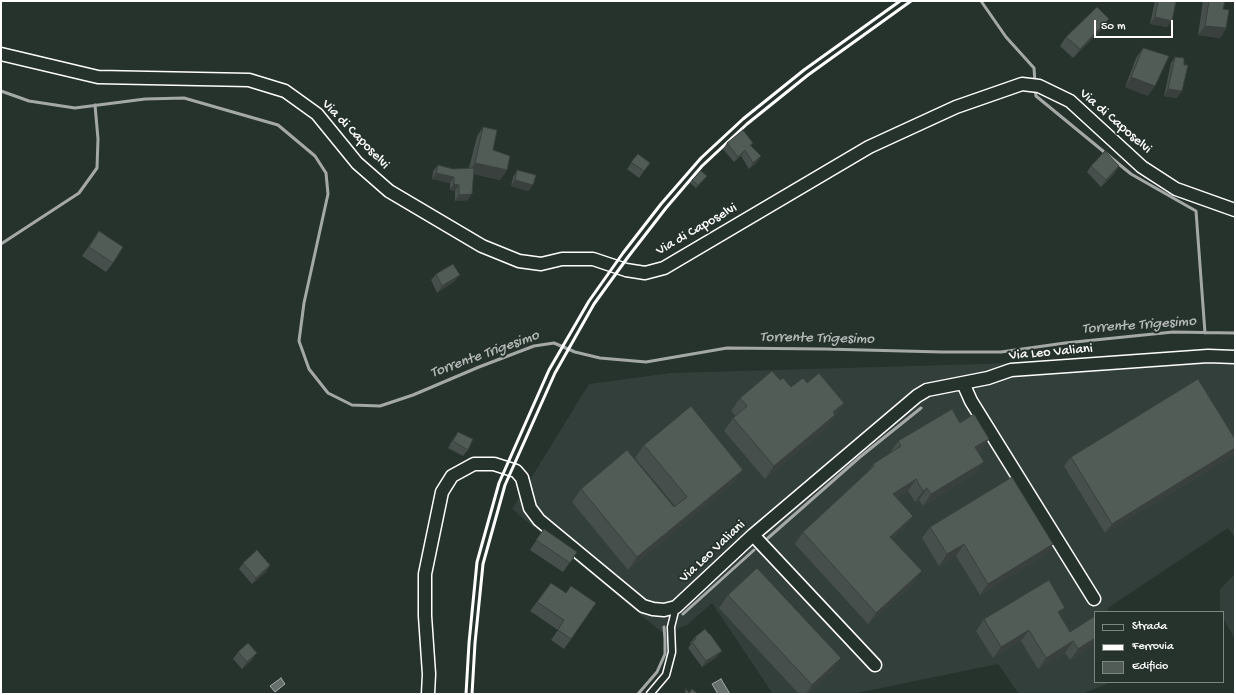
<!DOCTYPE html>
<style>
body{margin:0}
#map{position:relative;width:1236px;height:695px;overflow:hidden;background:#26332d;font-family:"Gochi Hand",sans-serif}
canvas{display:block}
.frame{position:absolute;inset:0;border:2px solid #fff;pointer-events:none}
.legend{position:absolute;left:1094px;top:611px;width:130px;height:72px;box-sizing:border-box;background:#26332d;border:1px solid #7d8581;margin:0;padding:5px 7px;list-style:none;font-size:12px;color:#fff}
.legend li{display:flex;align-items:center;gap:8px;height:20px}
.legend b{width:20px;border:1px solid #7d8581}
.scale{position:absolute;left:1094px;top:20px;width:79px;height:18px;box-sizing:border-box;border:2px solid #fff;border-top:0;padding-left:5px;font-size:12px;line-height:14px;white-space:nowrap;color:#fff;-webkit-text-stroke:3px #26332d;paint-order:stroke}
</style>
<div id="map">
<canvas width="1236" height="695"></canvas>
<div class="frame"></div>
<ul class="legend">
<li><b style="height:5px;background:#26332d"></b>Strada</li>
<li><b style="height:5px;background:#fff"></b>Ferrovia</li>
<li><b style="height:11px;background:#515c57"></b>Edificio</li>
</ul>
<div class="scale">50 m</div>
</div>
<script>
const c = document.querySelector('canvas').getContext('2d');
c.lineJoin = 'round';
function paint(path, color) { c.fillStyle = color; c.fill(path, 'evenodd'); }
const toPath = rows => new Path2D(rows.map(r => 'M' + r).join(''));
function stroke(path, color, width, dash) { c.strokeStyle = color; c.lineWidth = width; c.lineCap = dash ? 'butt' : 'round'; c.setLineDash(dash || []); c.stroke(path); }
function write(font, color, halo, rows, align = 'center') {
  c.font = font + ' "Gochi Hand",sans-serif'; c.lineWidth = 4; c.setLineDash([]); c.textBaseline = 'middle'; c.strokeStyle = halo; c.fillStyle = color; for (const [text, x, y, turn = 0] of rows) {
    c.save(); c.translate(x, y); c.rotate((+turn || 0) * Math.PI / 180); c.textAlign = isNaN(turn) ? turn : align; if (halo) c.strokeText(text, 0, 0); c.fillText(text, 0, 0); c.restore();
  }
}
const built = toPath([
 [1235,353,1235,538,1228,528,1108,608,1109,612,1095,612,1095,682,1111,682,1082,694,1019,694,998,664,852,694,773,694,712,603,687,625,664,634,512,509,589,384,671,373,984,364],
 [1235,574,1235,639,1223,618,1223,612,1220,612,1220,589]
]);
const water = toPath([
 [281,678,285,684,275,692,270,686,281,678],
 [721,679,730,694,718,694,712,684,721,679]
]);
const stream = toPath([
 [981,1,1006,37,1034,68,1035,83],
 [1035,88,1036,96,1131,174,1196,211,1205,333],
 [1,91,29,101,75,108,145,99,184,98,278,125,315,156,326,173,328,194,304,303,299,341,309,369,328,393,352,405,380,406,413,395,479,367,534,346,554,343,575,352,600,358,646,362,727,348,825,349,942,352,1001,352,1065,343,1173,332,1235,333],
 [1,244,79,193,97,168,98,139,95,105],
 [768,538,860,457,921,408],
 [683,614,754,550],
 [638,694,657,672,665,654,665,639,664,627]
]);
const service = toPath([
 [650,694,666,675,672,652,671,627,676,607]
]);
const minor = toPath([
 [1,54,98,77,249,80,285,91,317,114,357,163,389,191,482,246,519,261,541,264,562,259,593,259,626,270,645,273,664,268,869,147,956,107,1022,84,1039,86,1070,101,1142,167,1176,189,1235,210],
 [963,383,971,401,1094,599],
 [753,535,875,665],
 [428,694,429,674,425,616,425,574,442,492,452,476,474,464,494,464,516,471,522,478,530,508,539,520,643,606,653,609,664,610,676,607,753,535,917,396,927,390,988,378,1011,370,1208,356,1235,357]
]);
const rail = toPath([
 [466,694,469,643,477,562,499,483,549,370,589,301,623,253,661,204,701,158,743,119,804,70,900,1],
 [472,694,475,643,483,564,505,485,555,373,594,304,628,257,666,208,702,166,747,124,808,75,911,1]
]);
const wall = toPath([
 [1155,1,1176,1,1167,27,1150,24],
 [1203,1,1225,1,1223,9,1226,28,1220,38,1198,35],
 [1109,19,1103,28,1073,58,1060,46,1066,37],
 [1143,48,1148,96,1125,87,1136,58],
 [1175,57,1177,98,1164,96,1171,63],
 [483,127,493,150,507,170,500,180,474,174,468,200,455,201,455,191,450,190,450,183,432,179,433,171,438,165,453,169,469,168,477,136],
 [727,143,753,143,751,146,761,156,757,162,749,169,741,156,734,162,723,149],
 [638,154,650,163,639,178,627,169],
 [1091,166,1115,173,1101,187,1087,172],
 [517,170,533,185,528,191,511,186,513,177],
 [705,179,696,188,690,183,692,180],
 [99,231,113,263,106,272,82,256],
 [436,274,455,281,437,293,431,280],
 [780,380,791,387,807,383,844,403,826,428,765,479,724,431,733,418,736,416,731,411,740,398],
 [960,423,981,451,978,452,984,462,976,473,923,506,919,500,915,502,908,491,897,498,913,516,905,527,892,539,914,583,868,624,795,544,803,532,866,475,873,464,890,453,898,441],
 [458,432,468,450,463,456,448,448,453,439],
 [1235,439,1235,452,1232,456,1105,533,1064,466,1071,457],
 [644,445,734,482,628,570,572,502,581,489,674,507,675,506,635,458],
 [930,527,1053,544,1045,555,980,595,956,556,939,566,922,538],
 [544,529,577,552,563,572,530,550],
 [243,563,270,565,266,572,252,584,239,569],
 [551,583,566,593,596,603,564,649,551,640,558,630,530,611],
 [728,595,832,671,807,694,799,694,719,608],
 [1060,615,1070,632,1095,616,1095,644,1070,660,1065,653,1038,669,1021,641,993,658,976,631,984,619],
 [695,637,717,657,702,667,688,648,691,644,690,643],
 [238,652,252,660,242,669,233,659]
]);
const shadedWall = toPath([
 [1155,17,1172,21,1167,27,1150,24],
 [1109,19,1103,28,1073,58,1080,49],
 [1205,26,1226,28,1220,38,1198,35],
 [1131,77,1155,86,1148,96,1125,87],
 [1168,89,1182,91,1177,98,1164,96],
 [745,150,741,156,734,162,738,157],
 [761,156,757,162,749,169,753,163],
 [475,163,507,170,500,180,468,173],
 [1119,166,1115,173,1101,187,1106,180],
 [436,173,454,177,450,183,432,179],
 [707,176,705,179,696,188,698,185],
 [515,180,533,185,528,191,511,186],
 [454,184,459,185,455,191,450,190],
 [472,194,468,200,455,201,459,195],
 [460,275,455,281,437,293,442,286],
 [844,403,826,428,765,479,774,466],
 [989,439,981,451,967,459,975,447],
 [1235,448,1235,452,1232,456,1105,533,1112,524],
 [984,462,976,473,923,506,931,494],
 [743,470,734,482,628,570,637,557],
 [916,479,908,491,885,505,893,494],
 [927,488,919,500,915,502,923,491],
 [913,516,905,527,882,548,890,537],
 [964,544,956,556,939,566,947,554],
 [1053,544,1045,555,980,595,988,584],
 [270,565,266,572,252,584,256,578],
 [922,571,914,583,868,624,876,613],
 [1065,608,1057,619,1058,612],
 [1029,630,1021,641,993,658,1001,647],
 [1095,638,1095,644,1070,660,1078,649],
 [1073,641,1065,653,1038,669,1046,658],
 [722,651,717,657,702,667,706,661],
 [257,653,252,660,242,669,247,662],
 [841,658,832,671,807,694,806,694,812,685]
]);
const building = toPath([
 [1158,1,1176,1,1172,21,1155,17,1158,1],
 [1209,1,1225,1,1223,9,1229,10,1226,28,1205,26,1209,1],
 [1097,7,1109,19,1080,49,1066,37,1097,7],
 [1143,48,1169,56,1155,86,1131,77,1143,48],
 [1175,57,1184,58,1184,65,1188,65,1182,91,1168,89,1175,57],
 [483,127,497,130,493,150,510,156,507,170,475,163,483,127],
 [743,130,753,143,750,145,761,156,753,163,745,150,738,157,727,143,743,130],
 [1105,151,1119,166,1106,180,1091,166,1105,151],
 [638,154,650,163,644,171,631,162,638,154],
 [438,165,453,169,474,168,472,194,459,195,459,185,454,184,454,177,436,173,438,165],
 [517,170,536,175,533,185,515,180,517,170],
 [701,171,707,176,698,185,692,180,701,171],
 [99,231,123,247,113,263,89,247,99,231],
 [453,264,460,275,442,286,436,274,453,264],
 [772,371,780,380,783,378,791,387,803,378,807,383,819,373,844,403,833,412,835,415,774,466,733,418,747,406,740,398,772,371],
 [1198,379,1235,439,1235,448,1112,524,1071,457,1198,379],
 [691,406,743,470,637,557,581,489,627,450,674,507,687,497,644,445,691,406],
 [952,409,960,423,974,414,989,439,975,447,984,462,931,494,927,488,923,491,916,479,893,494,913,516,890,537,922,571,876,613,803,532,874,466,873,464,901,446,898,441,952,409],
 [458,432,473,439,468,450,453,441,458,432],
 [1012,477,1053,544,988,584,964,544,947,554,930,527,1012,477],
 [544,529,577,552,570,563,536,540,544,529],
 [257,550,270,565,256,578,243,563,257,550],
 [757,568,841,658,812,685,728,595,757,568],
 [1049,580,1065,608,1058,612,1070,632,1095,616,1095,638,1078,649,1073,641,1046,658,1029,630,1001,647,984,619,1049,580],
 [551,583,566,593,571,586,596,603,571,639,558,630,564,620,537,602,551,583],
 [705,629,709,634,710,634,722,651,706,661,692,642,696,639,695,637,705,629],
 [248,643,257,653,247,662,238,652,248,643],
 [686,689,689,693,692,689,698,694,685,694,686,689]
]);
const streetNames = [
 ["Via di Caposelvi",1115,122,41],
 ["Via di Caposelvi",355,135,46],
 ["Via di Caposelvi",697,230,-30],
 ["Via Leo Valiani",1051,353,-5],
 ["Via Leo Valiani",713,552,-43]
];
const waterNames = [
 ["Torrente Trigesimo",1139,326,-4],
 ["Torrente Trigesimo",817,339,1],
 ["Torrente Trigesimo",485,355,-20]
];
paint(built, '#333f3a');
paint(water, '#67706c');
stroke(water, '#a4a9a7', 1);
stroke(stream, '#a4a9a7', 3);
stroke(service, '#fff', 9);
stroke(minor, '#fff', 15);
stroke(service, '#26332d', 6);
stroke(minor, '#26332d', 12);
stroke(rail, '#fff', 3);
paint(wall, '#464f4b');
paint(shadedWall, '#39403d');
paint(building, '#515c57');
stroke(building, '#39403d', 1);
write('14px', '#fff', '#26332d', streetNames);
write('italic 15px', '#b3b8b6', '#26332d', waterNames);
</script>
